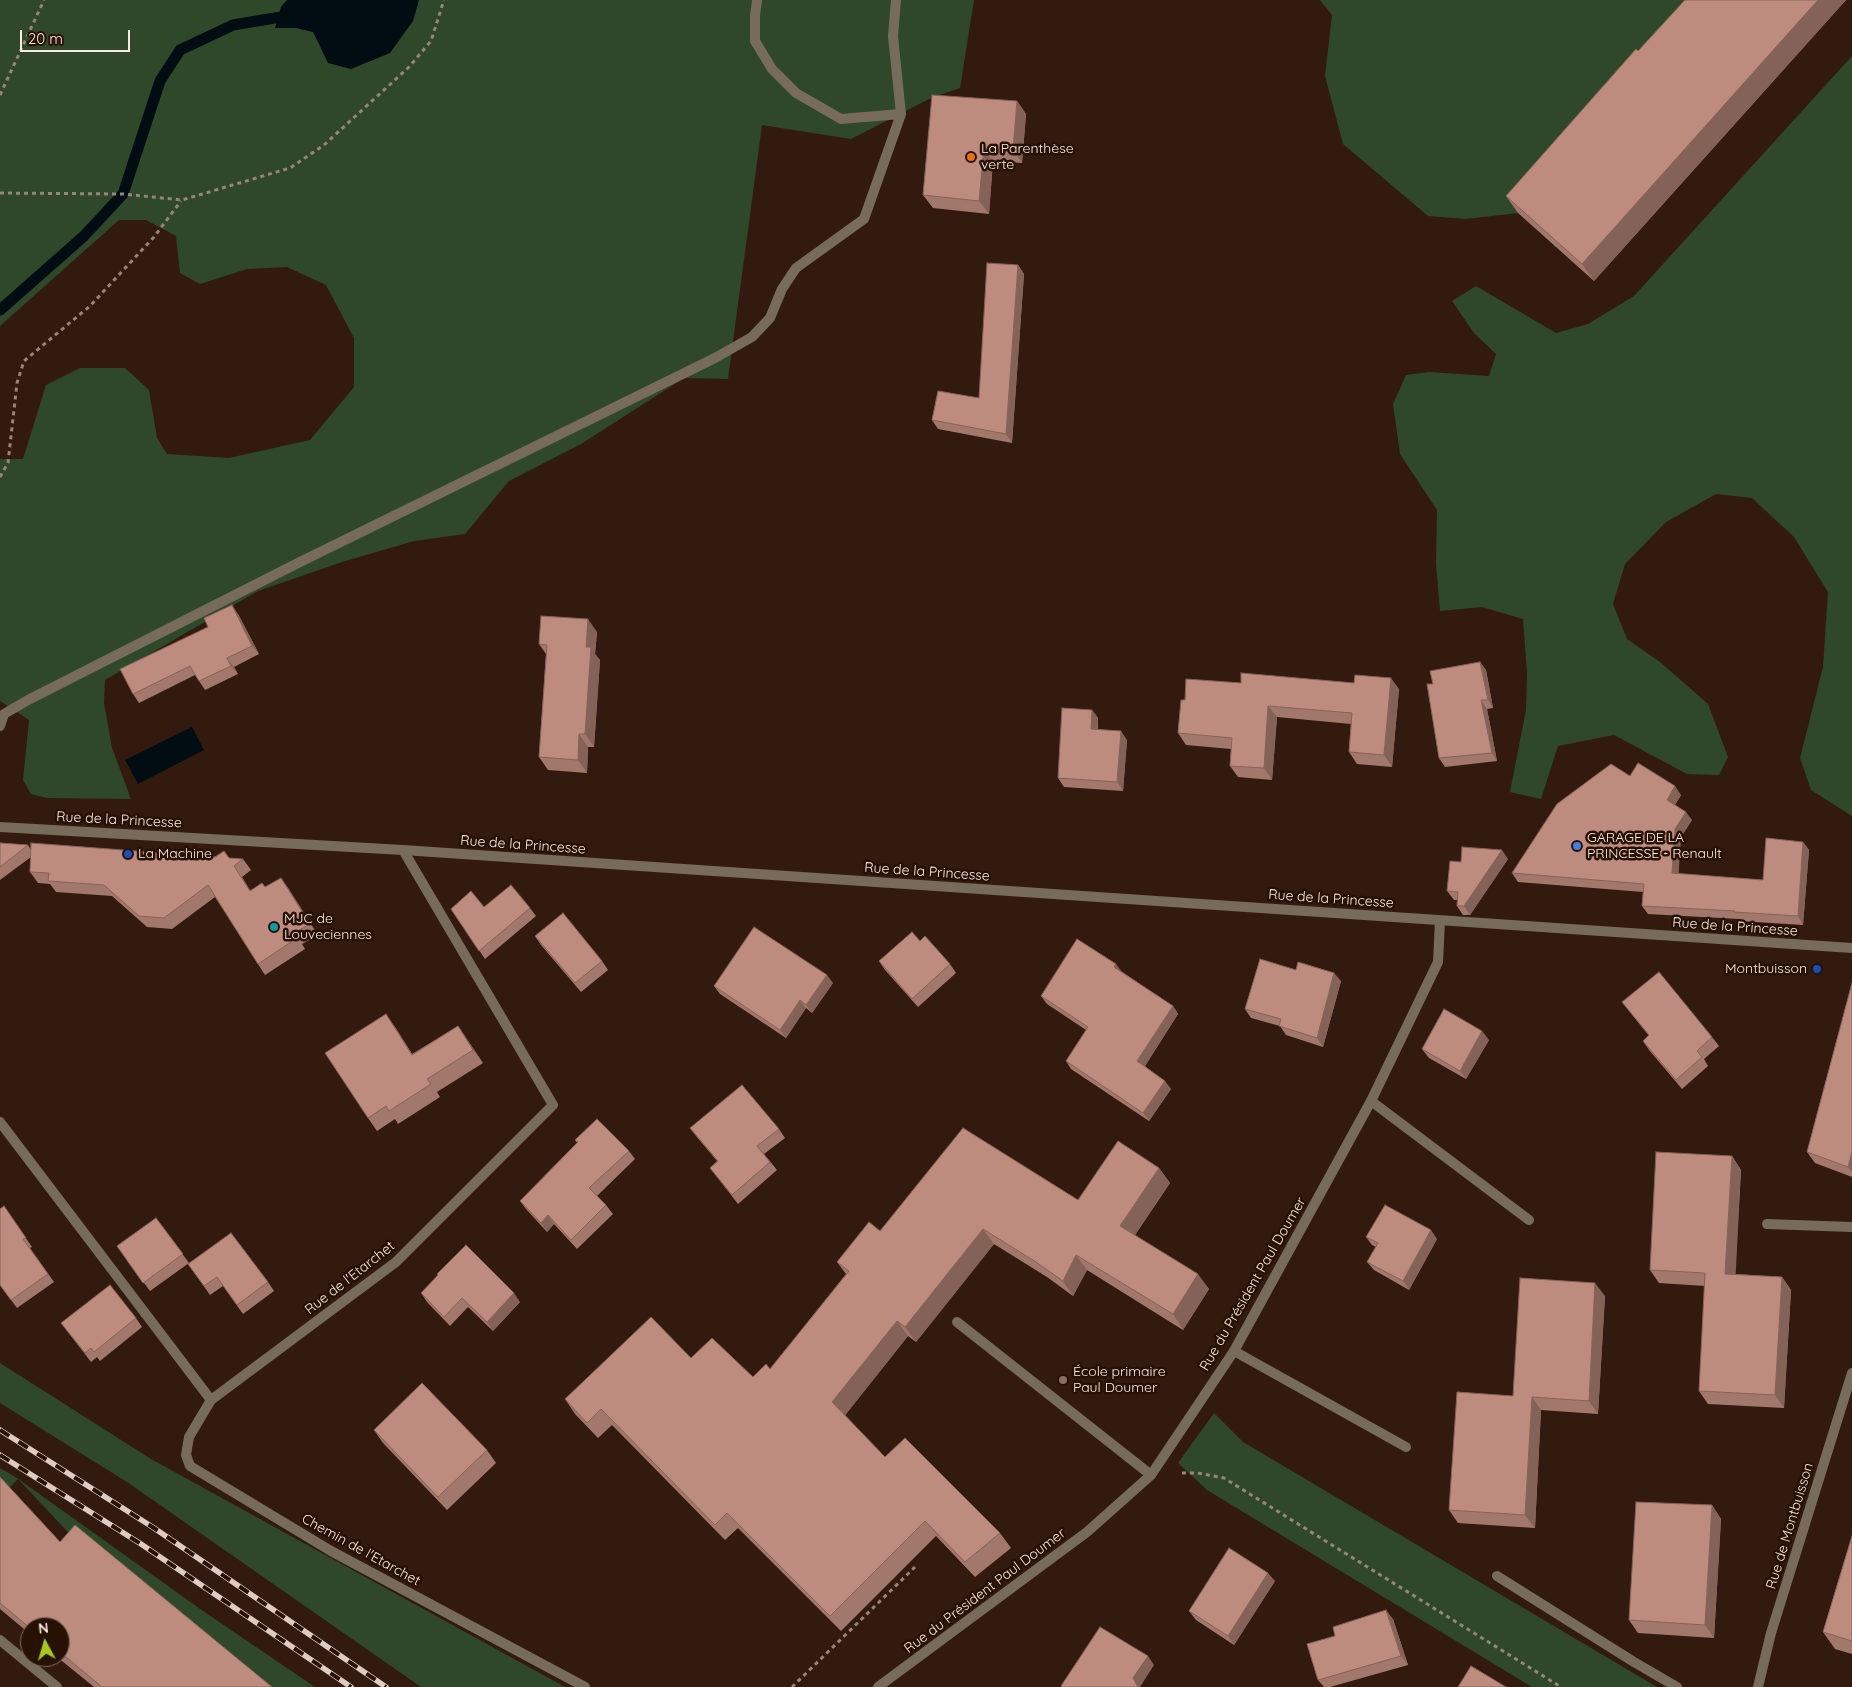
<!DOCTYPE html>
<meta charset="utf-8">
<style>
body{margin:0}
#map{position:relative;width:1852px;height:1687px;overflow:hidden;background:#321b0e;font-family:Quicksand,sans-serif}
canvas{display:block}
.north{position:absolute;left:20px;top:1617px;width:50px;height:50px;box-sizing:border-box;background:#271105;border:1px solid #7c685d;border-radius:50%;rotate:354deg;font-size:14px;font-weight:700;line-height:20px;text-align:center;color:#fbeae2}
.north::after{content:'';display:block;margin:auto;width:18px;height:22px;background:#a6c821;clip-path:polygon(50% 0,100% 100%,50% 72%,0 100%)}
.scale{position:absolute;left:20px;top:30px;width:110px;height:22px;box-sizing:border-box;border:2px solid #fbeae2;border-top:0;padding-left:6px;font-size:15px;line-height:18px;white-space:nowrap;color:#fbeae2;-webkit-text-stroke:4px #271105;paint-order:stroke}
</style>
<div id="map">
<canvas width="1852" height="1687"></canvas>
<div class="north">N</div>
<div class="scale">20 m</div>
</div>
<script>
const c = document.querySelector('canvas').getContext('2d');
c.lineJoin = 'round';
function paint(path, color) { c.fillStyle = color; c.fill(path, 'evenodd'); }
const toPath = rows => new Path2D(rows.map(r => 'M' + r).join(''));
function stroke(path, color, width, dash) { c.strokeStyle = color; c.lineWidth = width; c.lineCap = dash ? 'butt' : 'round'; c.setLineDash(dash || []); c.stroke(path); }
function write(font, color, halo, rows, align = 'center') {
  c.font = font + ' Quicksand,sans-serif'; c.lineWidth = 5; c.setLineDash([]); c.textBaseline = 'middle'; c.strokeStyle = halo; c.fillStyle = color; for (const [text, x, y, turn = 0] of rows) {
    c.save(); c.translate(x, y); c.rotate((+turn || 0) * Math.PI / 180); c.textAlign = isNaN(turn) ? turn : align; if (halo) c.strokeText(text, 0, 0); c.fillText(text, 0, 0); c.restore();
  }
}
const green = toPath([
 [0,0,974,0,960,88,933,97,851,139,762,125,728,379,684,378,581,444,509,481,465,534,414,541,342,562,258,591,105,680,104,703,112,748,131,799,47,798,31,794,23,780,29,720,0,701,0,459,23,459,46,385,80,368,125,368,149,390,157,438,167,454,229,458,310,440,354,387,354,338,326,285,287,267,247,269,200,284,180,273,176,236,146,220,119,220,0,326],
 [1320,0,1700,0,1648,66,1518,213,1466,219,1428,216,1343,144,1325,76,1332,15],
 [1852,56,1852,816,1811,790,1800,758,1823,667,1828,592,1794,537,1752,498,1716,494,1666,522,1625,564,1613,604,1627,639,1660,662,1708,704,1728,757,1719,775,1687,774,1614,735,1558,746,1541,799,1510,792,1526,710,1527,673,1523,619,1482,607,1440,611,1436,563,1437,510,1400,454,1393,404,1406,375,1429,372,1489,376,1496,354,1474,333,1452,301,1476,286,1556,333,1588,324,1634,296],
 [0,1363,151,1459,565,1687,421,1687,127,1482,0,1403],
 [1214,1413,1243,1442,1657,1687,1532,1687,1207,1490,1178,1463],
 [0,1468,17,1478,203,1611,315,1687,239,1687,81,1546,18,1479,0,1497]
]);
const water = toPath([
 [287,0,419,0,413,21,390,53,351,69,328,63,313,32,296,28,275,28,281,7],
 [192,727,204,750,138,784,125,760]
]);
const stream = toPath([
 [0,310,84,236,123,194,160,81,180,50,233,25,293,15]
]);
const path = toPath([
 [0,95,44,0],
 [0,193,123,194,182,200,290,168,324,145,409,67,431,41,444,0],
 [0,477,8,463,17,383,24,361,90,306,154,237,181,201],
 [1182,1473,1198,1473,1224,1478,1561,1687],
 [792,1687,915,1567]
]);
const service = toPath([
 [757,0,755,16,755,41,772,69,796,93,841,119,901,114],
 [0,726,4,714,28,700,296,564,715,358,752,337,770,318,782,289,796,268,864,219,901,114,893,36,896,0],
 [1371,1101,1529,1220],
 [0,1122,211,1400],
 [1767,1224,1852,1227],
 [957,1322,1151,1475],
 [1234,1351,1406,1447],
 [1497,1576,1634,1662,1677,1687]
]);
const minor = toPath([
 [403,850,553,1105,396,1262,211,1400,189,1437,186,1455,190,1466,331,1551,585,1687],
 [0,1640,57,1687],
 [878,1687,1087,1532,1151,1475,1234,1351,1371,1101,1438,962,1440,921],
 [1758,1687,1771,1633,1852,1373]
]);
const tertiary = toPath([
 [0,827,403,850,1852,948]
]);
const rail = toPath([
 [0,1430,154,1528,386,1687],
 [0,1455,141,1544,351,1687]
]);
const wall = toPath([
 [1685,0,1846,0,1594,281,1518,213,1506,196],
 [1017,101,1026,114,1022,163,993,161,989,214,933,208,923,195],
 [1018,265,1024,274,1012,443,938,429,932,420,979,398],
 [238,614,259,654,234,667,238,674,205,690,195,675,139,703,133,694],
 [597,632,595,654,600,660,594,747,588,747,587,773,548,770,539,757,546,654,539,644],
 [1480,662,1486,670,1493,708,1487,709,1497,761,1445,767,1439,758,1433,684],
 [1241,683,1354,683,1399,689,1392,767,1357,764,1349,752,1351,724,1277,717,1272,780,1238,777,1230,766,1231,749,1186,745,1178,733,1185,700],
 [1092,710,1098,718,1098,730,1127,740,1123,791,1064,787,1058,778],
 [1630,776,1681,795,1675,805,1692,820,1681,837,1678,874,1763,880,1803,842,1809,850,1803,925,1740,921,1739,919,1648,914,1642,906,1643,892,1518,882,1512,873],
 [0,843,28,845,31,850,243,859,251,870,242,877,250,890,265,887,281,878,318,935,302,944,305,949,265,975,215,897,172,929,147,927,112,896,56,892,50,884,38,883,30,872,31,857,0,880],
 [1508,859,1470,915,1463,915,1457,906,1458,900,1454,900,1447,891,1461,862],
 [484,907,530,908,536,916,485,959,451,909],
 [535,936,602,961,608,970,581,992,541,945],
 [920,941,950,964,956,973,918,1007,885,970,879,961],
 [1296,970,1341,981,1323,1047,1286,1035,1280,1026,1251,1018,1245,1009],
 [1122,972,1173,1006,1178,1014,1145,1066,1171,1089,1149,1121,1071,1069,1066,1061,1086,1030,1047,1004,1041,996],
 [833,983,812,1013,806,1008,786,1038,720,994,714,986],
 [1852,983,1852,1177,1815,1163,1807,1152],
 [1622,1002,1712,1037,1719,1046,1704,1059,1708,1066,1682,1089,1649,1050,1643,1041,1649,1036],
 [458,1026,483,1063,437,1092,440,1097,398,1124,395,1119,377,1131,368,1118,395,1027,412,1054],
 [1489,1040,1466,1079,1429,1058,1422,1049],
 [690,1128,779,1129,785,1138,764,1154,777,1170,738,1204,710,1168,717,1161,696,1136],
 [575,1140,629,1151,635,1159,597,1196,606,1205,613,1214,577,1249,554,1224,547,1232,526,1209,520,1201,577,1143],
 [1732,1156,1741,1170,1735,1274,1782,1277,1791,1290,1784,1408,1708,1404,1699,1391,1705,1286,1659,1283,1650,1270],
 [1159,1168,1170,1183,1135,1235,1209,1289,1183,1330,1087,1270,1073,1296,1047,1277,994,1244,916,1342,908,1336,845,1415,885,1457,1000,1533,1011,1548,975,1577,936,1536,841,1631,738,1528,725,1540,612,1425,598,1438,575,1414,565,1399,691,1358,753,1377,770,1369,846,1274,837,1262,880,1231,1078,1200],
 [4,1206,32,1247,30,1248,54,1282,17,1308,0,1285],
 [156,1218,189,1263,150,1291,117,1246],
 [1366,1237,1437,1239,1409,1290,1374,1270,1367,1262,1376,1247,1372,1245],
 [188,1264,268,1282,274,1291,243,1314,223,1286,210,1295],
 [421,1293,520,1302,493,1331,468,1307,450,1326,427,1302],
 [1605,1296,1598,1414,1541,1410,1535,1528,1458,1523,1449,1510,1513,1396],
 [136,1318,142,1327,100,1361,97,1357,91,1362,61,1323],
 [374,1430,487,1450,496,1463,447,1510,383,1443],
 [0,1477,60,1542,272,1687,94,1687,57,1657,60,1657,60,1627,30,1627,30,1634,0,1609],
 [1712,1505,1721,1519,1714,1638,1638,1633,1629,1620],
 [1852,1536,1852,1654,1835,1649,1823,1632],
 [1275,1581,1234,1645,1196,1620,1189,1611],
 [1393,1619,1408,1665,1330,1687,1324,1687,1318,1680,1335,1636]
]);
const shadedWall = toPath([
 [1818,0,1846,0,1594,281,1582,264],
 [1017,101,1026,114,1022,163,1013,150],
 [984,148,993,161,989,214,979,201],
 [1018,265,1024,274,1012,443,1006,434],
 [232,605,238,614,259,654,252,646],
 [588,619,597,632,595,654,600,660,594,747,585,734,586,647],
 [227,658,234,667,238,674,231,666],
 [1480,662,1486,670,1493,708,1488,700],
 [1391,678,1399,689,1392,767,1384,755],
 [1481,700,1487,709,1497,761,1492,753],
 [1268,706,1277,717,1272,780,1264,768],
 [1092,710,1098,718,1097,738,1091,729],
 [1121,731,1127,740,1123,791,1117,782],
 [579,734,588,747,587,773,578,760],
 [1675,786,1681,795,1673,808,1667,800],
 [1686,812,1692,820,1681,837,1678,882,1672,873,1675,829],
 [1803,842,1809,850,1803,925,1798,916],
 [1502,850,1508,859,1470,915,1464,906],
 [281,878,289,889,318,935,310,924],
 [1116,964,1122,972,1114,967],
 [1334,973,1341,981,1323,1047,1317,1038],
 [827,975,833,983,812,1013,806,1005],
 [800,1000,806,1008,786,1038,780,1030],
 [1173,1006,1178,1014,1143,1069,1137,1061],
 [386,1014,395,1027,421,1068,412,1055],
 [458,1026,467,1039,483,1063,473,1050],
 [1482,1031,1489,1040,1466,1079,1460,1071],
 [1165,1081,1171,1089,1149,1121,1143,1113],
 [1852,1152,1852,1172,1848,1167],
 [1732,1156,1741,1170,1735,1287,1725,1274],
 [1159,1168,1170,1183,1131,1241,1120,1226],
 [548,1215,554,1224,547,1232,541,1223],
 [983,1229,994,1244,916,1342,905,1327],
 [1431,1230,1437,1239,1409,1290,1403,1281],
 [1076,1255,1087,1270,1073,1296,1063,1281],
 [1198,1274,1209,1289,1183,1330,1173,1314],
 [1782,1277,1791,1290,1784,1408,1775,1395],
 [1595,1283,1605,1296,1598,1414,1589,1401],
 [514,1293,520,1302,493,1331,487,1322],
 [897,1321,908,1336,843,1418,832,1402],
 [1532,1397,1541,1410,1535,1528,1525,1515],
 [1712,1505,1721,1519,1714,1638,1705,1625],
 [1268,1573,1275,1581,1234,1645,1228,1636],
 [1386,1610,1393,1619,1408,1665,1401,1656],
 [1148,1656,1154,1665,1140,1687,1138,1687,1133,1678]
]);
const building = toPath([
 [1685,0,1818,0,1582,264,1506,196,1636,49,1638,51,1685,0],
 [932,95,1017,101,1013,150,984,148,979,201,923,195,932,95],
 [987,263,1018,265,1006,434,932,420,938,391,979,398,987,263],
 [232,605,252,646,227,658,231,666,199,681,190,666,133,694,120,669,208,627,204,618,232,605],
 [541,616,588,619,586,647,591,647,585,734,579,734,578,760,539,757,547,645,539,644,541,616],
 [1480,662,1488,700,1481,700,1492,753,1439,758,1427,684,1433,684,1430,671,1480,662],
 [1241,673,1354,683,1355,675,1391,678,1384,755,1349,752,1352,713,1268,706,1264,768,1230,766,1232,738,1178,733,1181,700,1185,700,1186,679,1241,683,1241,673],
 [1062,708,1092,710,1091,729,1121,731,1117,782,1058,778,1062,708],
 [1638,763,1675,786,1667,800,1686,812,1675,829,1672,873,1763,880,1766,838,1803,842,1798,916,1734,912,1735,911,1642,906,1644,884,1512,873,1557,804,1611,764,1630,776,1638,763],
 [0,843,28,845,0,867,0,843],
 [31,843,215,857,224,851,229,858,243,859,234,866,250,891,262,883,265,887,281,878,310,924,294,933,297,938,258,964,208,885,164,918,139,916,104,885,48,881,49,873,30,872,31,843],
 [1462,847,1502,850,1464,906,1457,906,1458,892,1447,891,1450,861,1461,862,1462,847],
 [511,885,530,908,479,951,451,909,471,891,484,907,511,885],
 [563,913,602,961,575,983,535,936,563,913],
 [754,927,827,975,806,1005,800,1000,780,1030,714,986,754,927],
 [912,932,920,941,925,936,950,964,912,999,879,961,912,932],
 [1077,939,1116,964,1114,967,1173,1006,1137,1061,1165,1081,1143,1113,1066,1061,1088,1027,1041,996,1077,939],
 [1260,959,1296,970,1298,962,1334,973,1317,1038,1279,1026,1281,1019,1245,1009,1260,959],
 [1659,972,1712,1037,1697,1051,1702,1057,1676,1080,1643,1041,1649,1035,1622,1002,1659,972],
 [1852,983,1852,1152,1848,1167,1807,1152,1852,983],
 [1444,1009,1482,1031,1460,1071,1422,1049,1444,1009],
 [386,1014,412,1055,458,1026,473,1050,427,1079,431,1084,389,1111,386,1106,368,1118,325,1053,386,1014],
 [742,1085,779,1129,757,1146,770,1162,732,1195,710,1168,718,1161,690,1128,742,1085],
 [597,1119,629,1151,589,1188,606,1205,571,1240,548,1215,541,1223,520,1201,578,1142,575,1140,597,1119],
 [963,1128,1078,1200,1118,1141,1159,1168,1120,1226,1198,1274,1173,1314,1076,1255,1063,1281,1036,1262,983,1229,905,1327,897,1321,832,1402,885,1457,905,1438,1000,1533,965,1562,925,1521,830,1616,727,1513,715,1525,601,1409,587,1423,565,1399,651,1317,691,1358,712,1338,753,1377,766,1364,770,1369,849,1271,837,1262,869,1222,880,1231,963,1128],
 [1656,1152,1732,1156,1725,1274,1782,1277,1775,1395,1699,1391,1705,1273,1650,1270,1656,1152],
 [1385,1205,1431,1230,1403,1281,1367,1262,1378,1243,1366,1237,1385,1205],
 [4,1206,26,1238,23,1239,48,1274,11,1300,0,1285,0,1209,4,1206],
 [156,1218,183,1254,143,1283,117,1246,156,1218],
 [231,1233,268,1282,237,1305,217,1277,204,1286,188,1264,231,1233],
 [466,1245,514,1293,487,1322,462,1298,444,1317,421,1293,438,1275,437,1274,466,1245],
 [1520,1278,1595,1283,1589,1401,1532,1397,1525,1515,1449,1510,1457,1392,1513,1396,1520,1278],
 [110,1285,136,1318,94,1352,91,1348,85,1353,61,1323,110,1285],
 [422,1383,487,1450,438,1497,374,1430,422,1383],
 [0,1477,60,1542,75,1525,272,1687,102,1687,60,1652,60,1627,30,1628,0,1603,0,1477],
 [1636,1502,1712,1505,1705,1625,1629,1620,1636,1502],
 [1852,1536,1852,1641,1823,1632,1852,1536],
 [1229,1548,1268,1573,1228,1636,1189,1611,1229,1548],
 [1386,1610,1401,1656,1318,1680,1307,1644,1335,1636,1333,1627,1386,1610],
 [1100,1627,1148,1656,1133,1678,1138,1687,1062,1687,1061,1686,1100,1627],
 [1471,1666,1506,1687,1458,1687,1471,1666]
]);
const markers = [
 [971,157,5,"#e8710a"],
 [1577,846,5,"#3f7fe0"],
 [128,854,5,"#1a4fb4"],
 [274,927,5,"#0f9aa8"],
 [1817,969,5,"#1a4fb4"],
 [1063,1380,5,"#8d6e63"]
];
const poiNames = [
 ["La Parenthèse",981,149],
 ["verte",981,165],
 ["GARAGE DE LA",1587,838],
 ["PRINCESSE - Renault",1587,854],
 ["La Machine",138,854],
 ["MJC de",284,919],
 ["Louveciennes",284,935],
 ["Montbuisson",1807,969,"right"],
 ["École primaire",1073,1372],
 ["Paul Doumer",1073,1388]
];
const streetNames = [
 ["Rue de la Princesse",119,820,3],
 ["Rue de la Princesse",523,845,4],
 ["Rue de la Princesse",927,872,4],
 ["Rue de la Princesse",1331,899,4],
 ["Rue de la Princesse",1735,927,4],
 ["Rue de l'Etarchet",350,1278,-38],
 ["Rue du Président Paul Doumer",1253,1284,-60],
 ["Rue de Montbuisson",1790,1526,-73],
 ["Chemin de l'Etarchet",361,1550,29],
 ["Rue du Président Paul Doumer",985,1591,-37]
];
paint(green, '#2f482a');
paint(water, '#010d13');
stroke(stream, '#010d13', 11);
stroke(path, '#98847a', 3, [4, 4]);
stroke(service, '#776b5b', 10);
stroke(minor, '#776b5b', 10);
stroke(tertiary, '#776b5b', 10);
stroke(rail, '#deccc4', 5.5);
stroke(rail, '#271105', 4, [11]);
paint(wall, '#a3786c');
paint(shadedWall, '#856258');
paint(building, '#be8c7e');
stroke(building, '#856258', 1);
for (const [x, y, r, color] of markers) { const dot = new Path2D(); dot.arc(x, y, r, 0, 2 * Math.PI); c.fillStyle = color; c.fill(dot); stroke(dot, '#271105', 2); }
write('14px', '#fbeae2', '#271105', poiNames, 'left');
write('14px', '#fbeae2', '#271105', streetNames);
</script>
